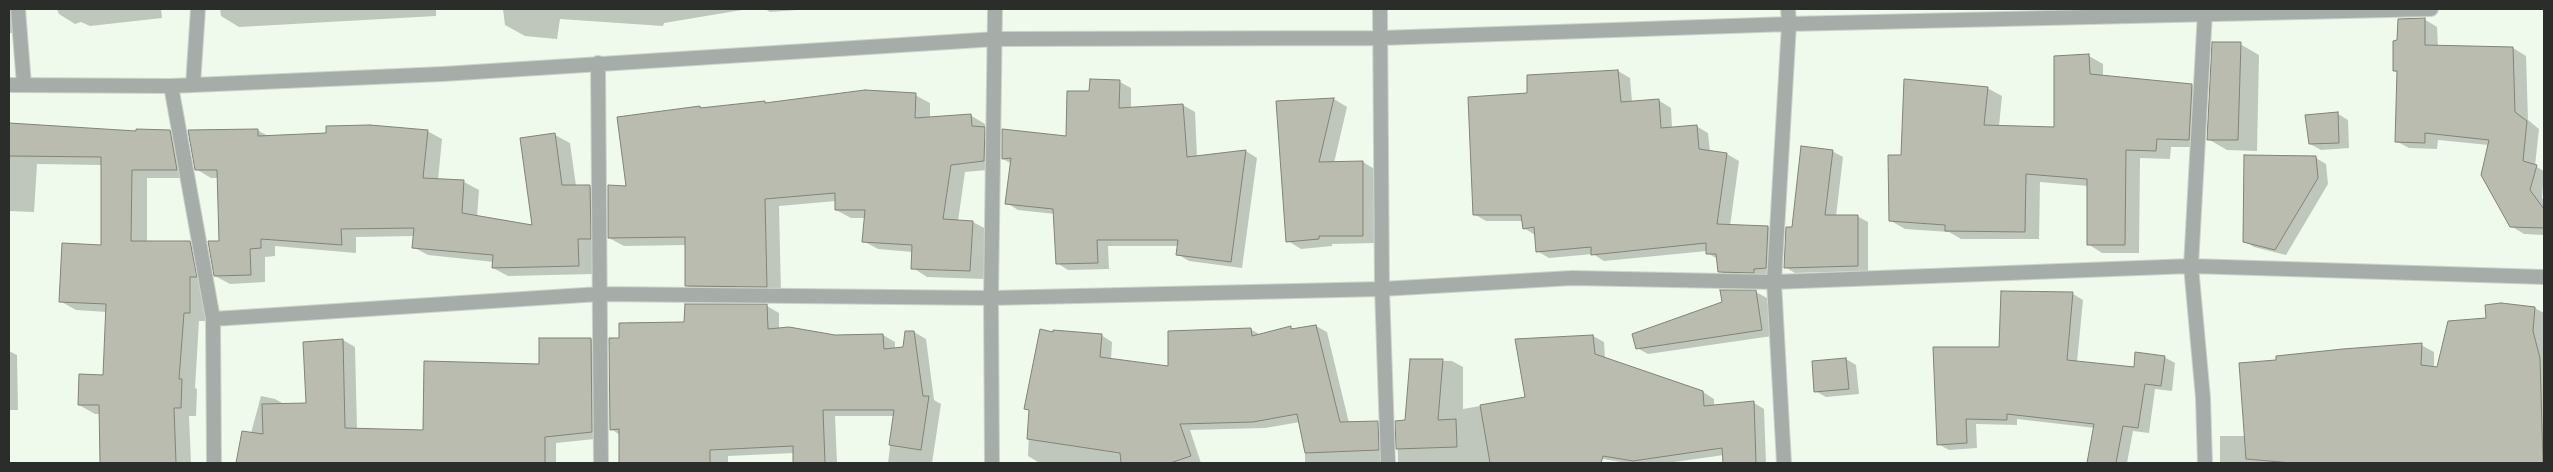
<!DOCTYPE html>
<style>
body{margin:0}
#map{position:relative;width:2553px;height:472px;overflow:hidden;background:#eff9ec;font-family:"Source Serif 4",serif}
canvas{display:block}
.frame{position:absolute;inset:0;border:10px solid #2a2d29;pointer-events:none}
</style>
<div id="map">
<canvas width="2553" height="472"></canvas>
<div class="frame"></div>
</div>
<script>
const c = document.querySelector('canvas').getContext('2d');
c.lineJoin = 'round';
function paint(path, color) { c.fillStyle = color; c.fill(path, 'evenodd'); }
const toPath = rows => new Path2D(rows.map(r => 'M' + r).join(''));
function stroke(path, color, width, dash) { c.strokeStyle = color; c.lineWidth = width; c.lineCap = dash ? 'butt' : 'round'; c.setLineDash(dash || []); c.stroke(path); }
const shadow = toPath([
 [9,9,25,9,24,33,9,33],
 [57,9,161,9,162,18,90,26,81,22,75,24,59,14],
 [220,9,436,9,436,16,239,27,221,16],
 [503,9,748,9,664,23,663,26,560,19,557,39,525,36,505,25],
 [765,9,811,9,770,12],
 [2424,19,2437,27,2438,47,2513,48,2526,56,2528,120,2539,129,2535,166,2544,171,2542,198,2544,201,2544,235,2524,234,2511,226,2489,145,2438,140,2437,149,2409,148,2396,141,2398,72,2395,71,2398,42],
 [2240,44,2259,55,2257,151,2227,150,2208,139],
 [2089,56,2103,64,2103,77,2192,86,2206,94,2203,147,2171,147,2170,159,2140,158,2139,253,2102,253,2088,244,2088,186,2040,182,2039,239,1961,239,1949,232,1905,229,1891,221,1902,156,1987,88,2002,96,1999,126,2056,128],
 [1618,71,1630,78,1632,102,1658,100,1671,108,1672,128,1696,126,1708,133,1710,152,1727,154,1739,161,1730,226,1768,227,1780,234,1778,275,1732,278,1719,271,1718,259,1707,253,1707,251,1604,261,1593,254,1549,258,1537,251,1535,235,1524,228,1523,221,1486,221,1474,214,1528,94,1528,76],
 [1120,82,1131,88,1131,109,1183,105,1195,112,1197,157,1246,151,1257,158,1242,268,1189,261,1177,254,1178,246,1108,246,1109,269,1068,270,1057,263,1055,214,1018,210,1007,203,1012,164,1003,159,1067,137,1090,92],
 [915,95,930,103,930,118,970,115,985,124,985,129,999,137,998,169,965,172,958,221,973,222,988,230,984,279,927,277,913,268,913,252,878,249,863,241,865,218,851,218,836,210,836,201,779,206,781,295,701,294,686,285,686,245,624,246,609,238,628,187,699,107,702,109,765,102,769,104],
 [1334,99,1347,107,1334,163,1363,162,1376,170,1376,243,1332,244,1332,246,1301,249,1288,241,1277,102],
 [2338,114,2348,120,2349,148,2321,150,2310,144],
 [9,125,138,133,170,131,185,140,192,178,147,178,147,243,190,242,205,251,205,321,199,321,195,388,197,389,196,416,189,416,191,463,102,463,100,414,95,414,79,405,105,376,107,312,76,310,60,301,102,247,102,165,37,164,34,212,9,211],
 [257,130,270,137,427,131,442,139,438,180,464,182,479,190,477,217,534,227,555,135,570,143,576,186,590,187,604,195,605,247,592,247,593,274,508,276,493,268,494,262,428,255,413,247,415,236,356,237,356,253,275,246,275,256,265,257,265,282,230,284,215,276,221,242,218,178,211,178,196,169],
 [1832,151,1843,157,1836,216,1857,216,1868,222,1868,271,1795,273,1785,267,1793,228],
 [2316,158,2326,164,2328,184,2286,255,2254,247,2244,241],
 [1756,292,1767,298,1772,336,1648,354,1637,348],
 [2003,292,2073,294,2083,300,2077,362,2135,368,2164,357,2175,363,2172,391,2155,389,2149,433,2133,431,2127,463,2088,463,2095,428,2017,419,2017,425,1976,424,1977,448,1949,450,1938,444,2001,348],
 [2501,305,2535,308,2544,313,2544,463,2220,463,2220,436,2245,436,2421,345,2434,352,2434,368,2438,368],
 [767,306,779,313,779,330,835,336,883,335,895,342,895,349,904,348,914,332,926,339,934,400,941,404,932,463,888,463,894,416,835,416,837,463,795,463,794,453,728,456,728,463,620,463,620,435,611,429,620,340],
 [1316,326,1327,332,1349,423,1377,422,1388,428,1390,463,1305,463,1305,447,1300,422,1265,428,1190,430,1201,463,1056,463,1038,462,1028,456,1030,411,1025,408,1054,334,1101,335,1112,342,1111,360,1169,368,1250,329,1261,335,1290,327,1294,329],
 [1593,336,1604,342,1605,359,1703,392,1714,399,1714,406,1754,403,1764,409,1766,463,1724,463,1724,455,1667,463,1627,463,1597,458,1567,463,1398,463,1397,422,1406,422,1411,360,1452,361,1463,367,1463,409,1527,398,1517,340],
 [591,339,603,346,604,438,556,443,556,463,238,463,243,432,251,433,261,396,275,399,286,405,308,404,343,340,355,347,357,429,424,431],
 [9,351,17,355,18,410,9,410],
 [1846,359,1856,365,1859,394,1826,397,1815,391]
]);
const building = toPath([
 [2425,18,2425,45,2513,47,2515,112,2527,121,2523,161,2537,165,2530,190,2544,209,2544,228,2510,227,2481,175,2489,140,2425,133,2425,143,2395,142,2397,71,2393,71,2393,41,2397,40,2398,19,2425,18],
 [2212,42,2241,42,2238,140,2207,140,2212,42],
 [2089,54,2090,74,2192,84,2189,140,2157,139,2156,151,2126,150,2125,245,2087,245,2087,179,2026,174,2025,232,1945,231,1945,225,1889,221,1888,155,1901,155,1904,79,1988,87,1984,125,2054,127,2054,56,2089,54],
 [1618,70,1621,102,1659,99,1661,128,1697,125,1699,149,1727,153,1717,224,1768,226,1766,268,1754,269,1754,273,1718,272,1716,254,1706,254,1706,243,1591,255,1591,247,1536,252,1534,227,1523,229,1521,215,1473,215,1468,97,1527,93,1527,75,1618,70],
 [1090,79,1120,80,1119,108,1183,104,1187,157,1246,150,1231,262,1176,255,1178,240,1097,240,1098,263,1056,264,1053,209,1005,204,1011,158,1002,159,1002,129,1066,136,1067,91,1089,91,1090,79],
 [865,90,916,93,915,118,971,114,972,126,985,127,984,161,951,165,943,219,973,221,970,271,911,269,912,245,862,242,865,210,835,210,835,193,765,199,767,287,685,286,685,237,608,238,608,185,626,186,617,117,700,106,700,108,765,101,765,103,865,90],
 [1334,98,1319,162,1363,161,1363,236,1319,236,1319,239,1286,242,1276,101,1334,98],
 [2338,112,2339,143,2309,144,2305,115,2338,112],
 [9,123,136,131,136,129,170,130,177,170,132,170,131,241,190,241,197,277,190,277,190,313,184,313,179,379,182,379,181,408,174,408,176,463,100,463,99,405,78,405,79,374,103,375,106,304,59,302,62,243,101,245,101,157,9,156,9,123],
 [370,125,428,130,423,178,464,180,462,213,532,225,520,138,555,133,562,185,590,185,591,239,578,239,579,266,492,268,493,255,412,248,414,228,341,229,342,245,261,239,261,248,250,249,251,275,214,276,208,241,219,241,217,170,195,170,188,130,258,129,258,136,326,133,326,126,370,125],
 [1801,146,1833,150,1825,215,1858,215,1858,266,1784,268,1786,227,1792,227,1801,146],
 [2244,155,2316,156,2318,178,2275,250,2243,242,2244,155],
 [1720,290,1756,290,1762,330,1636,349,1632,334,1722,302,1720,290],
 [2001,291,2073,292,2067,360,2134,367,2135,352,2165,356,2161,386,2145,384,2138,428,2123,426,2116,463,2087,463,2094,424,2007,414,2007,420,1966,419,1967,443,1937,445,1933,347,1999,347,2001,291],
 [2501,303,2535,307,2533,331,2540,358,2543,463,2292,463,2246,459,2239,363,2276,360,2276,356,2343,349,2422,343,2421,365,2437,367,2448,321,2486,318,2485,305,2501,303],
 [685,304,767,304,768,329,789,327,835,335,883,334,884,349,903,347,905,331,914,331,923,396,929,396,921,450,889,445,894,410,823,410,825,463,793,463,793,446,710,450,710,463,619,463,619,429,610,430,609,338,619,338,619,323,684,322,685,304],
 [1316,325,1340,422,1378,421,1379,450,1305,453,1297,414,1253,422,1180,424,1191,456,1170,463,1121,463,1120,453,1027,439,1029,410,1024,409,1040,329,1053,332,1053,330,1102,334,1100,357,1168,366,1168,331,1251,328,1252,336,1291,326,1291,329,1316,325],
 [1593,335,1595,354,1703,391,1704,406,1754,401,1756,463,1723,463,1722,448,1633,461,1603,456,1601,463,1490,463,1480,405,1525,397,1515,339,1593,335],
 [539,338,591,338,592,432,545,437,545,463,236,463,242,431,263,434,262,404,306,403,303,342,343,339,345,428,423,430,424,361,539,364,539,338],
 [1846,358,1849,389,1814,392,1812,361,1846,358],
 [1410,359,1443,359,1438,420,1456,419,1457,447,1396,449,1395,421,1405,420,1410,359]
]);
const minor = toPath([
 [18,9,24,85],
 [1380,9,1382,289,1388,463],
 [2205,12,2191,266,2203,398,2205,463],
 [598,63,601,463],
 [9,85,171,86,443,74,996,39,1381,38,1789,24,2431,9],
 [193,85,198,9],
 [171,86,213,319,214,463],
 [213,319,600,294,991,298,1382,289,1572,278,1774,282,2191,266,2544,277],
 [992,463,991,298,995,9],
 [1784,463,1774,282,1789,24,1788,9]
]);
paint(shadow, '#0003');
paint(building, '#b9bcae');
stroke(building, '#808376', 1);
stroke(minor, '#ccd4c9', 16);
stroke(minor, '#a6aca8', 14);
</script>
